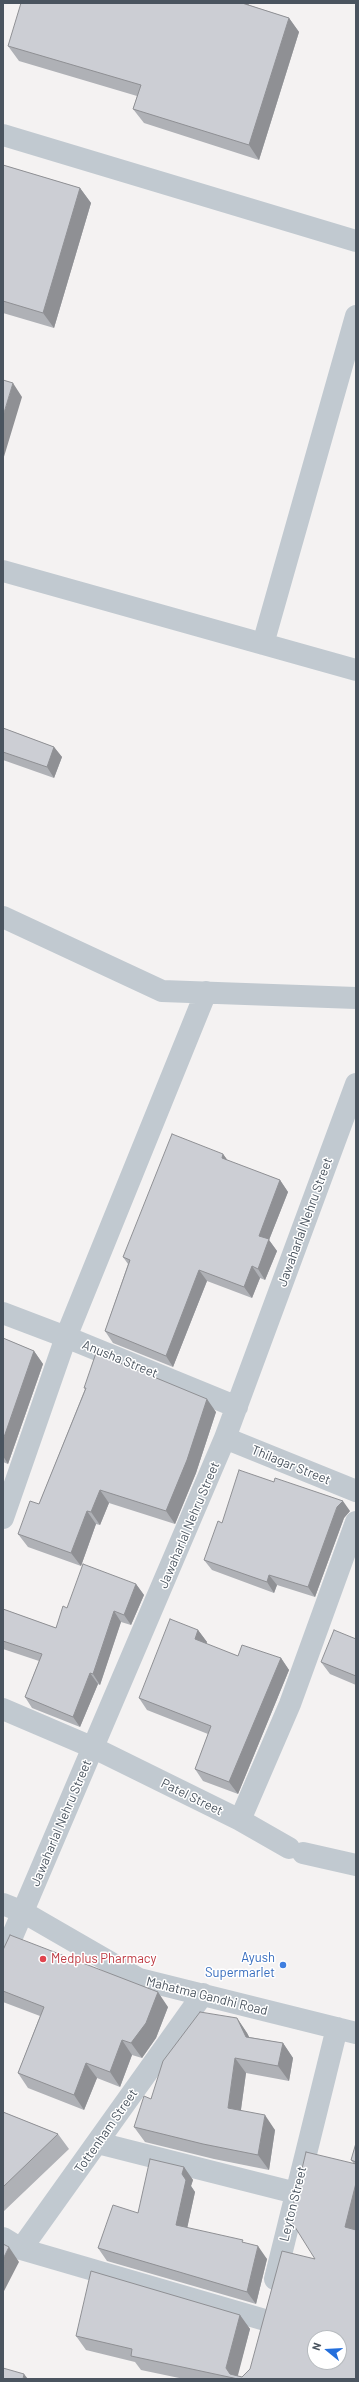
<!DOCTYPE html>
<style>
body{margin:0}
#map{position:relative;width:359px;height:2382px;overflow:hidden;background:#f4f2f2;font-family:Barlow,sans-serif}
canvas{display:block}
.frame{position:absolute;inset:0;border:4px solid #4a545f;pointer-events:none}
.north{position:absolute;left:307px;top:2330px;width:40px;height:40px;box-sizing:border-box;background:#fff;border:1px solid #b7bbbf;border-radius:50%;rotate:288deg;font-size:11px;font-weight:700;line-height:16px;text-align:center;color:#4a545f}
.north::after{content:'';display:block;margin:auto;width:14px;height:18px;background:#246fdc;clip-path:polygon(50% 0,100% 100%,50% 72%,0 100%)}
</style>
<div id="map">
<canvas width="359" height="2382"></canvas>
<div class="frame"></div>
<div class="north">N</div>
</div>
<script>
const c = document.querySelector('canvas').getContext('2d');
c.lineJoin = 'round';
const toPath = rows => new Path2D(rows.map(r => 'M' + r).join(''));
function stroke(path, color, width, dash) { c.strokeStyle = color; c.lineWidth = width; c.lineCap = dash ? 'butt' : 'round'; c.setLineDash(dash || []); c.stroke(path); }
function paint(path, color) { c.fillStyle = color; c.fill(path, 'evenodd'); }
function write(font, color, halo, rows, align = 'center') {
  c.font = font + ' Barlow,sans-serif'; c.lineWidth = 3; c.setLineDash([]); c.textBaseline = 'middle'; c.strokeStyle = halo; c.fillStyle = color; for (const [text, x, y, turn = 0] of rows) {
    c.save(); c.translate(x, y); c.rotate((+turn || 0) * Math.PI / 180); c.textAlign = isNaN(turn) ? turn : align; if (halo) c.strokeText(text, 0, 0); c.fillText(text, 0, 0); c.restore();
  }
}
const minor = toPath([
 [3,135,356,241],
 [3,571,356,670],
 [263,644,356,316],
 [3,917,162,991,356,998],
 [3,1313,66,1337,237,1407],
 [225,1438,356,1491],
 [3,1518,66,1337,206,992],
 [3,1709,94,1748,240,1820,289,1848],
 [240,1820,290,1704,356,1522],
 [303,1853,356,1865],
 [3,1904,23,1912,139,1979,356,2033],
 [3,1958,225,1438,356,1084],
 [98,2143,296,2193],
 [3,2238,21,2249,203,1994],
 [21,2249,265,2320],
 [275,2279,337,2028]
]);
const wall = toPath([
 [249,5,289,18,299,32,259,160,144,123,133,109,137,96,19,61,8,46],
 [3,165,80,188,91,203,54,328,3,313],
 [3,728,54,747,62,757,54,778,3,760],
 [223,1154,228,1161,280,1180,288,1192,269,1240,277,1251,265,1280,260,1278,252,1298,207,1281,173,1367,113,1343,105,1331,128,1264,123,1257],
 [3,1338,34,1351,43,1364,8,1464,3,1462],
 [84,1388,216,1412,196,1473,175,1524,109,1503,100,1525,96,1524,81,1566,28,1547,18,1534,39,1504,85,1389],
 [350,1511,344,1518,315,1597,277,1585,274,1593,212,1570,204,1560,222,1523],
 [136,1584,144,1595,131,1625,121,1622,100,1685,98,1684,80,1727,32,1708,25,1697,39,1661,3,1649,3,1609,56,1628,67,1608],
 [198,1630,207,1642,206,1644,238,1656,281,1658,289,1670,238,1794,203,1781,195,1769,208,1734,147,1710,139,1698],
 [356,1639,356,1685,330,1674,321,1662],
 [3,1950,168,2007,156,2038,142,2058,132,2055,120,2087,97,2078,84,2110,28,2088,18,2073,40,2016,3,2002],
 [237,2018,247,2033,249,2037,283,2043,293,2058,289,2081,246,2073,241,2110,275,2130,269,2170,214,2159,145,2142,134,2127,151,2099],
 [3,2112,58,2134,69,2149,3,2212],
 [356,2143,356,2379,184,2379,141,2370,135,2362,86,2350,76,2336,240,2315,250,2329,237,2376,242,2377,250,2369,315,2259,354,2164,351,2160],
 [184,2167,193,2180,191,2186,195,2192,187,2228,245,2243,267,2259,256,2304,107,2261,98,2248,138,2213]
]);
const shadedWall = toPath([
 [237,3,249,3,246,16],
 [289,18,299,32,259,160,249,145],
 [80,188,91,203,54,328,43,313],
 [13,383,22,397,3,460,3,416],
 [54,747,62,757,54,778,47,767],
 [223,1154,231,1165,222,1158],
 [280,1180,288,1192,269,1240,277,1251,265,1280,258,1269,259,1236],
 [252,1266,260,1278,252,1298,244,1287],
 [199,1270,207,1281,173,1367,166,1356],
 [34,1351,43,1364,8,1464,3,1456,3,1440],
 [207,1399,216,1412,196,1473,175,1524,166,1511],
 [100,1490,109,1503,100,1525,91,1512],
 [343,1501,350,1511,344,1518,315,1597,308,1587,337,1507],
 [87,1511,96,1524,81,1566,71,1553],
 [269,1575,277,1585,274,1593,267,1582],
 [136,1584,144,1595,131,1625,124,1615],
 [114,1611,121,1622,100,1685,93,1674],
 [198,1630,207,1642,203,1651,195,1639],
 [281,1658,289,1670,238,1794,229,1782],
 [90,1673,98,1684,80,1727,73,1717],
 [158,1992,168,2007,156,2038,142,2058,131,2043],
 [237,2018,247,2033,257,2052,246,2037],
 [122,2040,132,2055,120,2087,110,2072],
 [283,2043,293,2058,289,2081,278,2066],
 [235,2058,246,2073,239,2123,228,2108],
 [86,2063,97,2078,84,2110,74,2095],
 [265,2115,275,2130,269,2170,258,2155],
 [184,2167,193,2180,191,2186,195,2192,185,2238,176,2225,182,2174],
 [356,2183,356,2235,345,2227],
 [258,2246,267,2259,256,2304,247,2292],
 [9,2247,19,2262,3,2293,3,2259],
 [240,2315,250,2329,237,2379,232,2378,226,2368],
 [24,2374,28,2379,23,2379]
]);
const building = toPath([
 [21,3,242,3,289,18,249,145,133,109,141,85,8,46,21,3],
 [3,165,80,188,43,313,3,301,3,165],
 [3,380,13,383,3,416,3,380],
 [3,728,54,747,47,767,3,752,3,728],
 [172,1134,223,1154,222,1158,280,1180,259,1236,269,1239,258,1269,252,1266,244,1287,199,1270,166,1356,105,1331,130,1260,123,1257,172,1134],
 [3,1338,34,1351,3,1440,3,1338],
 [96,1353,207,1399,187,1460,166,1511,100,1490,91,1512,87,1511,71,1553,18,1534,30,1501,39,1504,86,1388,84,1388,96,1353],
 [239,1470,274,1482,275,1478,343,1501,337,1507,308,1587,269,1575,267,1582,204,1560,218,1521,222,1523,239,1470],
 [83,1564,136,1584,124,1615,114,1611,93,1674,90,1673,73,1717,25,1697,42,1654,3,1641,3,1609,56,1628,63,1606,67,1608,83,1564],
 [170,1619,198,1630,195,1639,238,1656,242,1645,281,1658,229,1782,195,1769,211,1726,139,1698,170,1619],
 [334,1630,356,1639,356,1676,321,1662,334,1630],
 [10,1935,158,1992,146,2023,131,2043,122,2040,110,2072,86,2063,74,2095,18,2073,44,2007,3,1991,3,1950,10,1935],
 [200,2012,237,2018,246,2037,283,2043,278,2066,235,2058,228,2108,265,2115,258,2155,203,2144,134,2127,144,2096,151,2099,163,2061,200,2012],
 [3,2112,58,2134,3,2187,3,2112],
 [356,2143,356,2162,351,2160,356,2143],
 [306,2152,356,2164,356,2183,345,2227,356,2230,356,2379,238,2379,131,2356,132,2349,76,2336,91,2271,240,2315,226,2368,230,2374,242,2377,250,2369,282,2251,315,2259,290,2219,306,2152],
 [315,2338,339,2338,339,2362,315,2362,315,2338],
 [150,2159,184,2167,182,2174,186,2180,176,2225,243,2240,242,2242,258,2246,247,2292,98,2248,113,2205,138,2213,150,2159],
 [3,2244,9,2247,3,2259,3,2244],
 [3,2368,24,2374,23,2379,3,2379,3,2368]
]);
const markers = [
 [43,1959,4,"#e0444e"],
 [283,1965,4,"#3f7fe0"]
];
const streetNames = [
 ["Jawaharlal Nehru Street",305,1222,-70],
 ["Anusha Street",120,1359,22],
 ["Thilagar Street",291,1465,22],
 ["Jawaharlal Nehru Street",189,1525,-67],
 ["Patel Street",192,1797,26],
 ["Jawaharlal Nehru Street",61,1823,-67],
 ["Mahatma Gandhi Road",207,1996,14],
 ["Tottenham Street",106,2131,-55],
 ["Leyton Street",293,2204,-76]
];
const shopNames = [
 ["Ayush",275,1958],
 ["Supermarlet",275,1973]
];
const healthNames = [
 ["Medplus Pharmacy",51,1959]
];
stroke(minor, '#c1c9d0', 22);
paint(wall, '#afb1b6');
paint(shadedWall, '#8f9094');
paint(building, '#ccced4');
stroke(building, '#8f9094', 1);
for (const [x, y, r, color] of markers) { const dot = new Path2D(); dot.arc(x, y, r, 0, 2 * Math.PI); c.fillStyle = color; c.fill(dot); stroke(dot, '#fff', 1.5); }
write('13px', '#4a545f', '#fff', streetNames);
write('13px', '#366cbe', '#fff', shopNames, 'right');
write('13px', '#be3a42', '#fff', healthNames, 'left');
</script>
